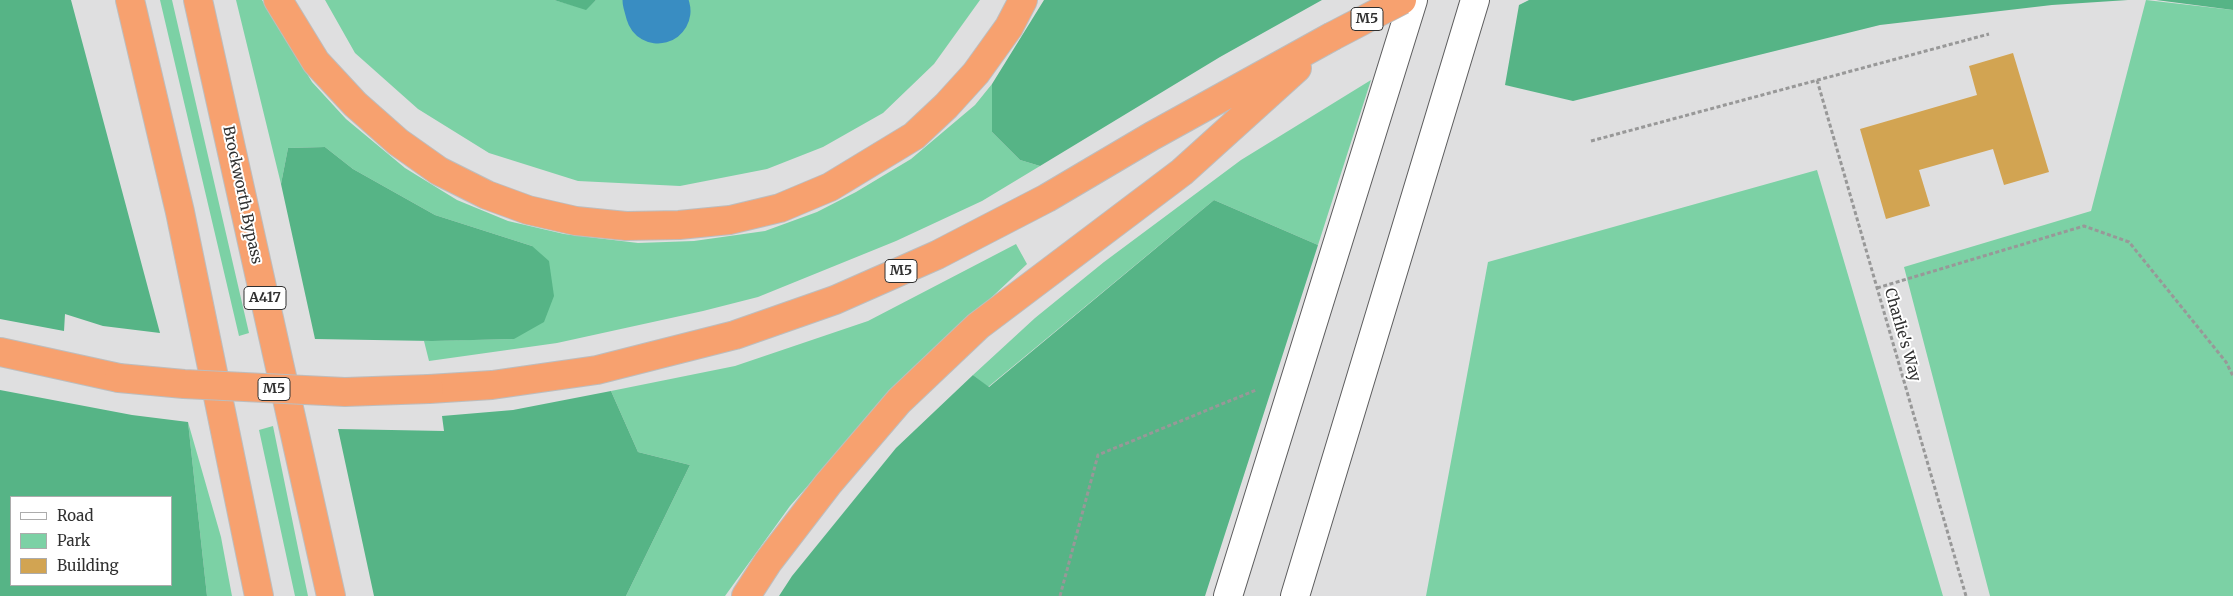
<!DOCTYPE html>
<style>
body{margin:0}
#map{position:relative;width:2233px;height:596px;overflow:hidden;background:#dfdfe0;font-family:Merriweather,serif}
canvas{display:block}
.legend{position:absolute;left:10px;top:496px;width:162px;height:90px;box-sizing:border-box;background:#fff;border:1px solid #acacac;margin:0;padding:6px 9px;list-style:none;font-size:15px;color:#303030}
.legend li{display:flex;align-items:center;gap:10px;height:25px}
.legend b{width:25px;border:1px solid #acacac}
</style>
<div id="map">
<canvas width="2233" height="596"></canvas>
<ul class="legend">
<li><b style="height:6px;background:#fff"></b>Road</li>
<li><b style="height:14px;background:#7cd1a5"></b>Park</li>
<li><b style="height:14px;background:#d2a452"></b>Building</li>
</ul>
</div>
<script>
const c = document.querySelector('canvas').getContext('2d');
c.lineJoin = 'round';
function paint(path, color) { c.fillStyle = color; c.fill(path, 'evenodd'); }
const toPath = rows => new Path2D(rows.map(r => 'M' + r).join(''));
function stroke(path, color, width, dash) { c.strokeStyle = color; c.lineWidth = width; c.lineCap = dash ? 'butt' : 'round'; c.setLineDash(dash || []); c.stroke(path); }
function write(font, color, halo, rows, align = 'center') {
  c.font = font + ' Merriweather,serif'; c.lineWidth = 4; c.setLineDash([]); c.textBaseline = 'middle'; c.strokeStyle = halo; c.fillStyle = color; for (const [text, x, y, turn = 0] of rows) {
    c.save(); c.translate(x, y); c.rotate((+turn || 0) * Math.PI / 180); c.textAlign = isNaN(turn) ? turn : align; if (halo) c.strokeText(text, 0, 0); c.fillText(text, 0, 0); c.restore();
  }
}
const green = toPath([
 [160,0,172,0,249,333,239,336],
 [236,0,262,0,312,82,346,119,405,168,457,200,508,221,564,234,638,243,694,241,765,231,817,212,856,192,911,159,975,105,992,84,992,132,1020,160,1040,166,982,201,896,241,758,297,703,311,557,343,429,361,424,341,514,339,532,246,435,215,353,169,325,147,288,148,281,184],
 [325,0,554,0,586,9,596,0,980,0,934,64,883,113,823,147,767,169,680,186,578,181,489,153,418,109,355,53],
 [2146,0,2233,10,2233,596,1990,596,1904,267,2091,211],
 [1371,80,1318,245,1214,200,988,387,973,375,1035,318,1104,262,1241,160],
 [1817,170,1943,596,1426,596,1488,262],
 [1016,244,1027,264,887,396,790,506,725,596,626,596,690,465,638,452,611,391,735,366,868,321],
 [188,422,221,537,232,596,207,596],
 [273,426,298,548,308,596,295,596,259,430]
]);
const forest = toPath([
 [0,0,71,0,160,333,103,326,65,314,64,331,0,319],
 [554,0,596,0,586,10],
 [1044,0,1322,0,1220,57,1040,166,1020,160,992,132,992,84],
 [1529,0,2128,0,2052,5,1880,25,1573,101,1505,85,1519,5],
 [2156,0,2233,0,2233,10],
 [325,147,353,169,435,215,532,246,549,261,554,296,544,322,514,339,432,341,315,339,281,184,288,148],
 [1214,200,1318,245,1205,596,779,596,792,576,896,448,973,375,989,387],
 [0,390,132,415,188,422,207,596,0,596],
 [11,497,171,497,171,585,11,585],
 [611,391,638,452,690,465,626,596,374,596,338,429,444,431,442,416,513,410]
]);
const river = toPath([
 [655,0,658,11]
]);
const building = toPath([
 [2013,53,2049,172,2004,185,1993,149,1919,170,1930,206,1886,219,1860,129,1977,95,1969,66]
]);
const path = toPath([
 [1817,80,1966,596],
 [1591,141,1989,34],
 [1877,288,2084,226,2129,242,2226,362,2233,376],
 [1060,596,1098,455,1256,390]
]);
const secondary = toPath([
 [1228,596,1413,0],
 [1295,596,1475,0]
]);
const highway = toPath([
 [130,0,180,212,259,596],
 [198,0,331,596],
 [278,0,316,62,355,104,398,142,439,171,487,195,528,210,576,221,626,226,679,225,730,220,780,208,830,187,914,136,946,106,976,73,1009,27,1023,0],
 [0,352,119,378],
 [429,389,492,385,597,370,735,335,835,300,937,255,1047,198,1152,136,1331,37],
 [746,596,768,562,828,484,899,401,978,326,1182,172,1297,68]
]);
const highwayBridge = toPath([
 [1331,37,1402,0],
 [119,378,184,384,345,392,429,389]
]);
const shields = [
 [1367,19,32],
 [901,271,32],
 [265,298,42],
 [274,389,32]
];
const shieldNames = [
 ["M5",1367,19],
 ["M5",901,271],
 ["A417",265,298],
 ["M5",274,389]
];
const streetNames = [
 ["Brockworth Bypass",242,195,78],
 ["Charlie's Way",1902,335,74]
];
paint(green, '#7cd1a5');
paint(forest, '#56b486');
stroke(river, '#398dc2', 65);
paint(building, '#d2a452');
stroke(secondary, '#5d5d5e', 30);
stroke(highway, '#bdbdbd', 30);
stroke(path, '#989898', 3, [4, 2.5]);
stroke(secondary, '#fff', 28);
stroke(highway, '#f7a16f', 28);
stroke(highwayBridge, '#bdbdbd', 30, []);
stroke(highwayBridge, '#f7a16f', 28);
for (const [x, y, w] of shields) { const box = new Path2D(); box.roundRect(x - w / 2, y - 11.5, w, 23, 4); c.fillStyle = '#fff'; c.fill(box); stroke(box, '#303030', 1); }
write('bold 14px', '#303030', null, shieldNames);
write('15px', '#303030', '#fff', streetNames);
</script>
